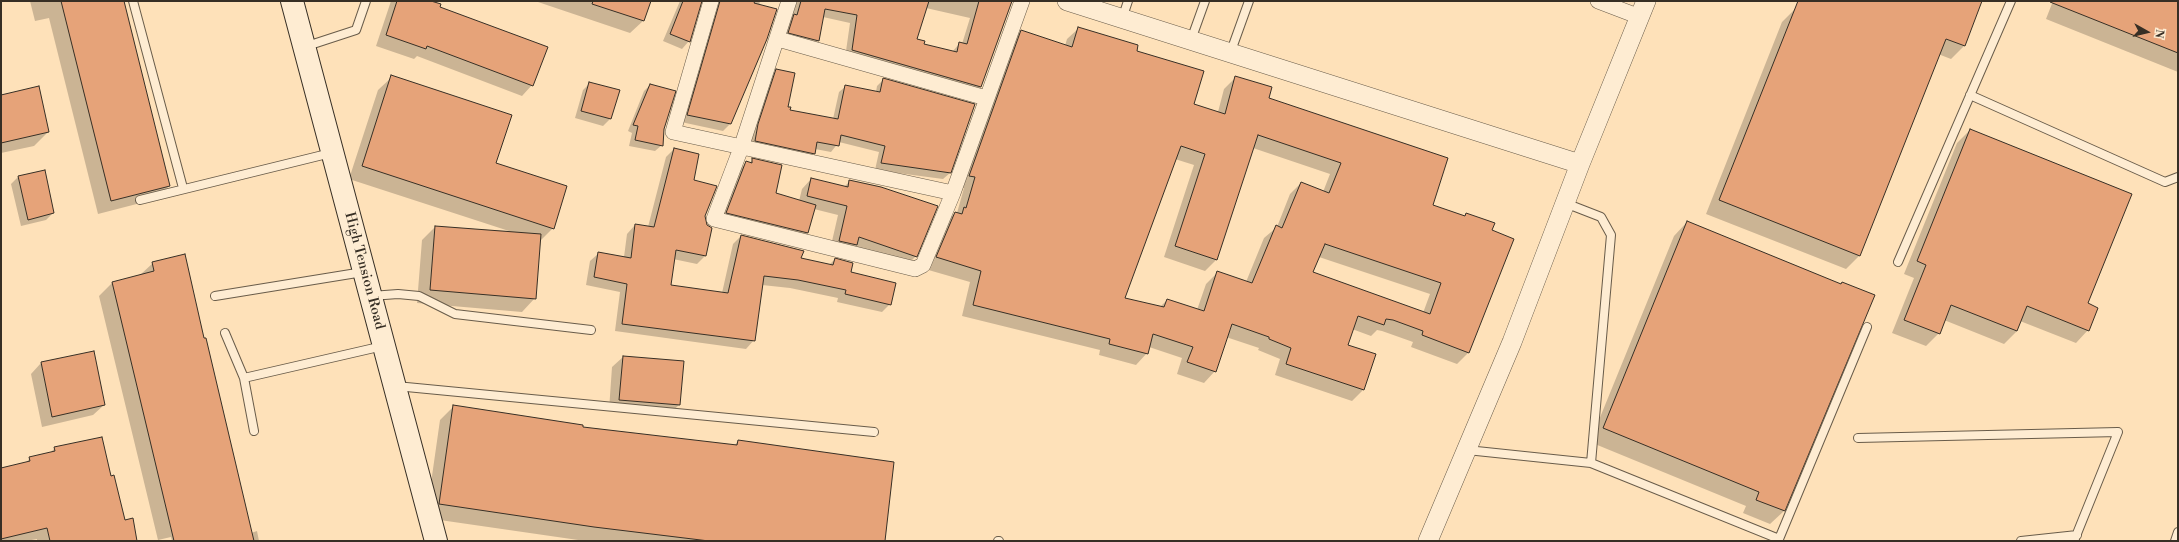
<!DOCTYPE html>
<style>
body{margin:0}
#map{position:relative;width:2179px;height:542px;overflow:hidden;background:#fee1b9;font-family:"Libre Bodoni",serif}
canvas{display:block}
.frame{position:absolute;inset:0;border:2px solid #372f25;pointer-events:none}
.north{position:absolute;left:2127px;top:12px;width:40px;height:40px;-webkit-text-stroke:3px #feecd2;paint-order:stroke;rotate:98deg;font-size:11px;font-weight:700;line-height:16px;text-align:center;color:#372f25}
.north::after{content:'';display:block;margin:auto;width:14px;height:18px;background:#372f25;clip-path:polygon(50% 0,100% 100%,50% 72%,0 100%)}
</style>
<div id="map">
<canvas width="2179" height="542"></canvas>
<div class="frame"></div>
<div class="north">N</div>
</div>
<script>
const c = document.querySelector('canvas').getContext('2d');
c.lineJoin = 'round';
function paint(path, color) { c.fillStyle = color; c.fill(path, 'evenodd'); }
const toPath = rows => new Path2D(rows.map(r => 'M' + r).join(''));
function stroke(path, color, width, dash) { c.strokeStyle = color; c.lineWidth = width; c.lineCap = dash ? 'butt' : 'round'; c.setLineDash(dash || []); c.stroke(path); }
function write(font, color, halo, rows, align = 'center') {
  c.font = font + ' "Libre Bodoni",serif'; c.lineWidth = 3; c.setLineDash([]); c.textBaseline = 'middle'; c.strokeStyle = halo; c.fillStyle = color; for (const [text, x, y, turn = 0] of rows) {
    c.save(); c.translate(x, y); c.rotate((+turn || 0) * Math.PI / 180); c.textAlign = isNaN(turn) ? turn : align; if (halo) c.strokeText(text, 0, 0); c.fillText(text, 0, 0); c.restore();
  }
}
const shadow = toPath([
 [30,1,123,1,169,186,156,199,98,214,49,18,35,21],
 [391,1,428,1,438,7,532,85,522,96,417,56,414,59,376,46],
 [535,1,650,1,643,21,630,33],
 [680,1,701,1,689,41,682,49,663,41],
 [707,1,760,1,759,6,766,38,730,124,723,131,681,122],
 [795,1,1011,1,981,87,973,94,845,58,850,23,823,17,818,41,810,48,781,40,787,23,791,18],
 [926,8,970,18,962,44,960,43,952,52,923,45,916,40],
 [1798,1,1981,1,1964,46,1951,59,1938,54,1859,256,1846,269,1706,214,1782,22,1796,8],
 [2053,1,2178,1,2178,72,2046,19],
 [1079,28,1135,52,1193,104,1218,112,1224,89,1236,77,1432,206,1464,216,1467,214,1491,231,1513,239,1468,353,1457,364,1411,347,1413,342,1382,331,1377,330,1371,336,1352,329,1346,345,1363,390,1352,401,1275,375,1280,359,1258,350,1259,348,1226,337,1215,371,1204,383,1177,374,1182,358,1149,347,1147,353,1136,365,1099,355,1100,350,962,316,970,282,925,269,944,224,955,213,957,213,964,188,958,187,1010,43,1021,31,1065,46,1067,39],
 [1253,148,1330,174,1323,192,1301,183,1290,194,1277,227,1264,238,1246,282,1217,273,1206,284,1197,310,1167,300,1160,307,1124,298,1175,159,1194,165,1164,257,1205,271,1217,259],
 [1319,257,1430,294,1423,313,1312,273],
 [776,70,786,108,789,111,833,119,839,92,846,86,876,92,877,86,884,79,950,173,943,179,875,170,879,152,839,142,831,152,815,149,814,153,808,160,749,147,770,77],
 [392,77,495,164,553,228,540,241,535,298,522,312,417,303,422,240,435,227,509,231,349,179,378,90],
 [590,83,610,119,603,126,575,118,583,90],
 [650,85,663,129,662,145,655,151,629,146,632,133,628,131,644,91],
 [1,96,48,132,34,146,1,153],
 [1970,130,2086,304,2088,330,2076,343,2020,321,2017,331,2004,344,1944,320,1939,333,1926,346,1892,333,1914,278,1904,274,1957,143],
 [674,149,693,180,704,216,705,256,697,264,673,259,669,286,722,293,733,244,741,236,800,259,829,265,835,259,890,304,882,312,837,302,838,298,790,288,762,285,754,340,746,349,615,331,620,292,586,285,590,261,599,253,624,257,627,234,635,225,648,227,666,157],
 [753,160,775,194,799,201,802,189,811,179,844,187,850,181,916,256,906,266,830,250,838,215,814,209,808,233,800,240,720,220,739,170,746,163,749,163],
 [44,171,53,213,46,220,21,226,11,184,18,177],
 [1687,222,1840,285,1842,283,1874,295,1784,511,1770,524,1743,513,1746,506,1590,442,1674,236],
 [153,263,251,533,257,531,259,541,172,541,171,537,158,540,99,296,112,283,140,275],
 [623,357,679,405,668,415,609,410,612,367],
 [41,363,104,405,93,415,42,427,31,374],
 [454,406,581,428,734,446,738,441,884,541,585,541,426,518,440,420],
 [55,448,110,477,124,521,136,541,37,541,37,539,26,541,1,541,1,469,25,464,30,458,49,454]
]);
const building = toPath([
 [61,1,124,1,170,186,111,201,61,1],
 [397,1,431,1,441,4,440,7,548,47,533,86,427,46,426,49,386,35,397,1],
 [593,1,651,1,644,21,592,4,593,1],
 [683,1,702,1,690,42,670,34,683,1],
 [720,1,755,1,754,3,777,9,767,39,731,124,687,115,720,1],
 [801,1,929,1,917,39,925,41,924,44,957,52,959,42,967,44,979,1,1012,1,981,87,852,50,857,15,825,9,819,41,788,33,794,14,797,15,801,1],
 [1798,1,1982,1,1965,46,1946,39,1860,256,1719,200,1798,1],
 [2050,1,2178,1,2178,53,2050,2,2050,1],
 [1078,27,1138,45,1137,51,1204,71,1194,104,1225,114,1235,76,1272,87,1269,98,1448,158,1433,205,1465,216,1466,213,1495,223,1492,230,1514,239,1469,353,1422,335,1423,331,1393,320,1386,319,1384,325,1358,316,1348,345,1376,354,1364,390,1286,364,1291,348,1269,339,1269,337,1232,324,1216,372,1187,362,1193,347,1153,334,1148,354,1109,344,1110,339,973,305,981,271,936,257,955,212,962,214,964,207,966,208,975,177,969,176,1021,30,1072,47,1078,27],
 [1258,135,1341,163,1329,193,1301,182,1282,228,1276,225,1252,283,1217,271,1204,311,1167,299,1164,307,1125,298,1181,146,1205,154,1175,246,1217,260,1258,135],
 [1325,244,1441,283,1430,314,1313,272,1325,244],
 [776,69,795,73,788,107,791,107,790,110,838,119,845,85,880,92,883,78,975,104,951,173,881,163,885,146,841,135,839,146,817,142,815,154,755,141,758,124,776,69],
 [391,75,512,115,496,163,567,186,554,229,362,166,391,75],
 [589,82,620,90,611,119,581,111,589,82],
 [650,84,676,91,664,129,663,146,635,140,638,126,633,125,650,84],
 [39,86,49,132,1,143,1,95,39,86],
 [1970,129,2132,194,2088,303,2098,308,2089,331,2027,306,2017,331,1951,305,1940,334,1904,320,1926,265,1917,261,1970,129],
 [674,148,699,154,694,180,717,186,705,216,707,225,712,228,706,256,676,250,671,285,728,293,741,235,804,251,801,258,833,265,835,258,853,263,851,272,896,283,891,305,845,294,846,290,798,280,764,276,755,341,622,324,627,284,594,277,598,252,631,258,635,224,654,227,674,148],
 [752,158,782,165,776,193,816,205,808,233,726,213,746,161,752,163,752,158],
 [45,170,54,213,28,220,18,176,45,170],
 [811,178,848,187,849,180,881,187,938,206,917,257,859,237,857,245,839,241,847,206,807,196,811,178],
 [1687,221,1841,284,1842,282,1875,295,1785,511,1756,500,1759,492,1603,428,1687,221],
 [435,226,541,234,536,299,430,290,435,226],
 [185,254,204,338,206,338,254,541,174,541,112,282,154,271,152,262,185,254],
 [94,351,105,405,52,417,41,362,94,351],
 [623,356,684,361,680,405,619,400,623,356],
 [453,405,583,425,583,427,737,445,738,440,894,462,885,541,709,541,594,527,439,504,453,405],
 [102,437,111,476,114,475,125,520,133,518,137,541,50,541,47,528,1,539,1,468,30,461,29,457,55,451,54,447,102,437]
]);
const service = toPath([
 [133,1,183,188],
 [1122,19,1128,1],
 [1191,40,1205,1],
 [304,47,356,30,366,1],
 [1231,51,1249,1],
 [1970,95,2165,182,2178,177],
 [140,200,331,153],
 [1565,203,1601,217,1611,235,1591,463],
 [1898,262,2011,1],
 [215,296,363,272],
 [371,296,398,294,419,296,455,314,591,330],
 [225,333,244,378],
 [396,386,874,432],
 [254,431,244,378,383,346],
 [1858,438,2118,432,2074,541],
 [1467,450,1591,463,1779,539,1867,327],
 [998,541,999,541],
 [2021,541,2077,535],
 [2175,541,2178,532]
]);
const minor = toPath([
 [711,1,673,132,953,193,1022,1],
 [789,1,741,148,714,219,915,269,923,265,953,193],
 [1598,1,1640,17],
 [778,39,986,98]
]);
const tertiary = toPath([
 [1067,1,1580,164],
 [1428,541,1512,342,1580,164,1646,1]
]);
const secondary = toPath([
 [292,1,436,541]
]);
const streetNames = [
 ["High Tension Road",364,271,75]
];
paint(shadow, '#0003');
paint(building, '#e6a379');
stroke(building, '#372f25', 1);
stroke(service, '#695c4a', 10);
stroke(minor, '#695c4a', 16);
stroke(tertiary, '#695c4a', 20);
stroke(secondary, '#372f25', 24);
stroke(service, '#feecd2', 8);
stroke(minor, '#feecd2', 15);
stroke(tertiary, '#feecd2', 19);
stroke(secondary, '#feecd2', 22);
write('14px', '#372f25', '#feecd2', streetNames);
</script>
